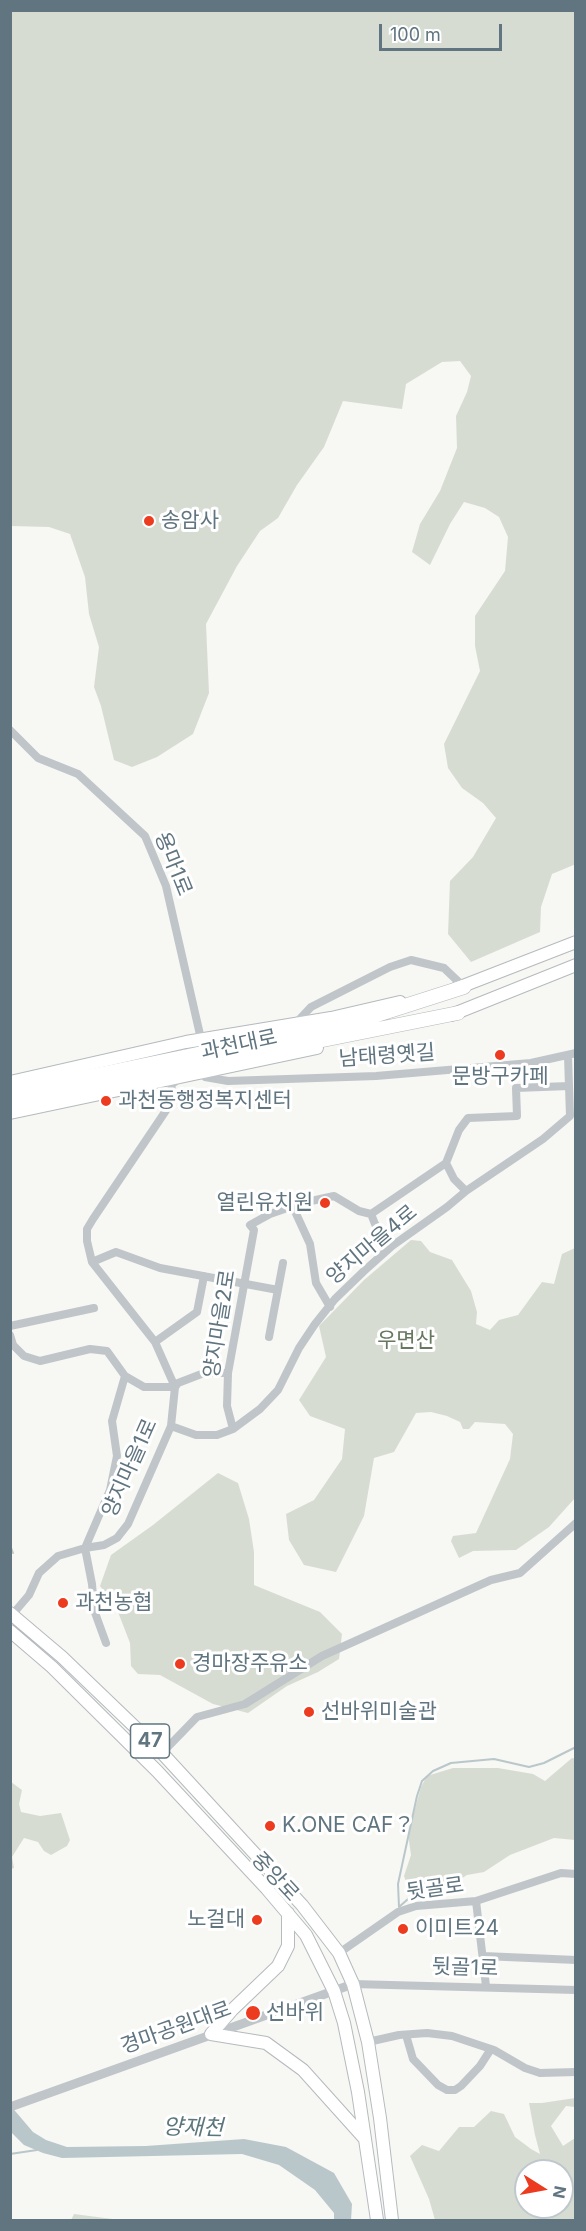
<!DOCTYPE html>
<meta charset="utf-8">
<style>
body{margin:0}
#map{position:relative;width:586px;height:2231px;overflow:hidden;background:#f7f7f3;font-family:Inter,sans-serif}
canvas{display:block}
.frame{position:absolute;inset:0;border:12px solid #607580;pointer-events:none}
.north{position:absolute;left:514px;top:2159px;width:60px;height:60px;box-sizing:border-box;background:#fff;border:2px solid #bfc8cc;border-radius:50%;rotate:101deg;font-size:16px;font-weight:700;line-height:24px;text-align:center;color:#607580}
.north::after{content:'';display:block;margin:auto;width:21px;height:27px;background:#ec3b1e;clip-path:polygon(50% 0,100% 100%,50% 72%,0 100%)}
.scale{position:absolute;left:379px;top:24px;width:123px;height:27px;box-sizing:border-box;border:3px solid #607580;border-top:0;padding-left:8px;font-size:18px;line-height:21px;white-space:nowrap;color:#607580;-webkit-text-stroke:4px #fff;paint-order:stroke}
</style>
<div id="map">
<canvas width="586" height="2231"></canvas>
<div class="frame"></div>
<div class="north">N</div>
<div class="scale">100 m</div>
</div>
<script>
const c = document.querySelector('canvas').getContext('2d');
c.lineJoin = 'round';
function paint(path, color) { c.fillStyle = color; c.fill(path, 'evenodd'); }
const toPath = rows => new Path2D(rows.map(r => 'M' + r).join(''));
function stroke(path, color, width, dash) { c.strokeStyle = color; c.lineWidth = width; c.lineCap = dash ? 'butt' : 'round'; c.setLineDash(dash || []); c.stroke(path); }
function write(font, color, halo, rows, align = 'center') {
  c.font = font + ' Inter,"Noto Sans KR",sans-serif'; c.lineWidth = 6; c.setLineDash([]); c.textBaseline = 'middle'; c.strokeStyle = halo; c.fillStyle = color; for (const [text, x, y, turn = 0] of rows) {
    c.save(); c.translate(x, y); c.rotate((+turn || 0) * Math.PI / 180); c.textAlign = isNaN(turn) ? turn : align; if (halo) c.strokeText(text, 0, 0); c.fillText(text, 0, 0); c.restore();
  }
}
const green = toPath([
 [11,10,575,11,576,864,552,874,541,907,540,932,471,962,448,934,450,881,473,857,496,818,483,803,462,788,448,768,444,744,480,671,475,646,475,616,505,571,508,537,499,517,485,508,464,502,450,524,430,565,412,552,420,524,440,491,457,448,456,416,467,392,471,376,460,361,442,362,406,384,402,409,343,401,324,447,297,485,278,518,260,531,237,566,206,624,209,693,193,734,157,757,132,767,114,760,101,706,94,687,99,647,89,614,85,577,70,534,49,527,11,526],
 [411,1240,421,1241,430,1252,452,1260,471,1291,477,1312,476,1324,490,1330,499,1320,518,1315,542,1282,554,1284,562,1254,575,1248,575,1498,549,1527,516,1550,473,1551,459,1558,451,1541,453,1536,476,1533,510,1459,513,1434,505,1424,475,1422,469,1429,463,1429,460,1422,447,1416,431,1412,416,1413,394,1452,374,1458,364,1516,336,1572,304,1565,289,1540,286,1514,314,1500,342,1459,345,1429,310,1416,299,1400,326,1357,319,1326,364,1280],
 [218,1473,238,1483,249,1519,254,1552,254,1585,320,1612,342,1634,339,1659,318,1672,287,1686,248,1713,213,1704,160,1675,138,1674,131,1666,130,1643,118,1612,100,1586,111,1555,153,1525],
 [572,1758,576,1759,575,1840,554,1838,510,1855,484,1872,467,1875,456,1882,436,1889,417,1889,408,1887,404,1876,411,1855,408,1834,421,1787,427,1776,453,1768,498,1768,533,1774,545,1781],
 [11,1782,22,1790,19,1804,21,1812,40,1816,61,1813,70,1840,67,1846,51,1855,44,1851,38,1842,24,1838,12,1857,14,1868,11,1869],
 [575,2098,575,2107,566,2106,551,2126,563,2146,575,2138,575,2220,435,2220,429,2199,410,2156,422,2145,439,2151,459,2127,474,2127,491,2111,504,2114,515,2137,531,2149,540,2154,535,2135,529,2103,542,2103],
 [526,2171,562,2171,562,2207,526,2207],
 [74,2214,120,2220,71,2220]
]);
const water = toPath([
 [10,2105,33,2132,46,2140,67,2147,146,2146,244,2139,286,2147,334,2173,352,2204,351,2220,334,2220,334,2213,315,2190,279,2165,242,2154,62,2158,43,2153,24,2145,11,2132]
]);
const stream = toPath([
 [10,1545,13,1553],
 [399,1907,398,1884,417,1796,422,1781,433,1771,451,1763,494,1759,529,1767,544,1763,576,1747],
 [399,1907,408,1899],
 [10,2154,37,2150]
]);
const minor = toPath([
 [10,730,38,758,78,774,145,836,166,886,201,1039],
 [296,1023,311,1007,390,967,411,960,444,968,464,987],
 [201,1073,205,1077,228,1081,376,1076,531,1063,576,1053],
 [466,1191,454,1179,446,1163,459,1130,468,1118,517,1116,516,1088,569,1086],
 [293,1207,310,1244,316,1283,330,1307],
 [371,1214,446,1163],
 [92,1262,116,1252,160,1268,278,1290],
 [10,1326,94,1308],
 [10,1335,13,1345,24,1356,40,1361,90,1349,107,1351,125,1376,144,1387,175,1387,178,1383,204,1373,228,1373],
 [269,1337,283,1263],
 [155,1342,197,1312,204,1276],
 [171,1426,196,1435,217,1435,233,1429,260,1409,278,1390,299,1348,315,1324,335,1299,364,1271,392,1246,447,1207,466,1191,543,1139,570,1116,568,1056],
 [233,1429,227,1406,228,1373,254,1230,250,1225,270,1214,302,1203,334,1196,359,1211,371,1214,375,1224,392,1246],
 [12,1615,29,1595,39,1573,58,1556,85,1548,104,1545,117,1538,128,1524,171,1426,175,1387,155,1342,92,1262,87,1241,87,1229,93,1219,169,1106,172,1084,179,1079],
 [106,1643,94,1610,92,1584,85,1548,110,1490,117,1456,112,1421,125,1376],
 [162,1753,197,1717,245,1704,322,1656,491,1580,520,1573,576,1523],
 [476,1901,486,1986],
 [339,1953,398,1912,416,1906,476,1901,561,1873,576,1874],
 [483,1956,576,1960],
 [353,1984,576,1990],
 [406,2035,413,2059,438,2085,447,2090,455,2090,461,2086,480,2066,491,2049],
 [368,2042,399,2035,427,2033,452,2036,494,2050,525,2068,540,2073,576,2072]
]);
const tertiary = toPath([
 [10,2107,353,1984]
]);
const primary = toPath([
 [455,989,576,942],
 [451,1015,576,965],
 [10,1082,186,1042,331,1018,400,1002],
 [10,1113,317,1048],
 [10,1613,62,1657,162,1753,302,1905,339,1953,353,1984,368,2042,380,2118,392,2220],
 [10,1631,52,1667,157,1771,267,1889,306,1935,334,1991,344,2023,358,2092,377,2220],
 [211,2034,266,2043,303,2070,365,2139],
 [211,2034,232,2010,278,1966,288,1946,288,1913]
]);
const trunk = toPath([
 [10,1093,361,1020,464,987],
 [13,1102,458,1013]
]);
const markers = [
 [149,521,6,"#ec3b1e"],
 [500,1055,6,"#ec3b1e"],
 [106,1101,6,"#ec3b1e"],
 [325,1203,6,"#ec3b1e"],
 [63,1603,6,"#ec3b1e"],
 [180,1664,6,"#ec3b1e"],
 [309,1712,6,"#ec3b1e"],
 [270,1826,6,"#ec3b1e"],
 [257,1920,6,"#ec3b1e"],
 [403,1929,6,"#ec3b1e"],
 [253,2013,8,"#ec3b1e"]
];
const shields = [
 [150,1741,39]
];
const shieldNames = [
 ["47",150,1741]
];
const poiNames = [
 ["송암사",161,521],
 ["문방구카페",500,1077,"center"],
 ["과천동행정복지센터",118,1101],
 ["열린유치원",313,1203,"right"],
 ["과천농협",75,1603],
 ["경마장주유소",192,1664],
 ["선바위미술관",321,1712],
 ["K.ONE CAF？",282,1826],
 ["노걸대",245,1920,"right"],
 ["이미트24",415,1929],
 ["선바위",266,2013]
];
const streetNames = [
 ["용마1로",173,864,68],
 ["과천대로",239,1045,-12],
 ["남태령옛길",387,1056,-4],
 ["양지마을4로",372,1245,-40],
 ["양지마을2로",220,1324,-81],
 ["양지마을1로",130,1468,-66],
 ["중앙로",275,1877,47],
 ["뒷골로",435,1889,-8],
 ["뒷골1로",465,1968,2],
 ["경마공원대로",176,2028,-20]
];
const parkNames = [
 ["우면산",406,1341]
];
const waterNames = [
 ["양재천",193,2128,1]
];
paint(green, '#d7dcd2');
paint(water, '#b9c7cb');
stroke(stream, '#b9c7cb', 2);
stroke(primary, '#b5babe', 14);
stroke(trunk, '#b4b9bc', 15);
stroke(minor, '#bfc5c8', 8);
stroke(tertiary, '#bfc5c8', 9);
stroke(primary, '#fff', 12);
stroke(trunk, '#fff', 14);
for (const [x, y, r, color] of markers) { const dot = new Path2D(); dot.arc(x, y, r, 0, 2 * Math.PI); c.fillStyle = color; c.fill(dot); stroke(dot, '#fff', 2); }
for (const [x, y, w] of shields) { const box = new Path2D(); box.roundRect(x - w / 2, y - 17, w, 34, 4.5); c.fillStyle = '#fff'; c.fill(box); stroke(box, '#607580', 1.5); }
write('bold 20px', '#607580', null, shieldNames);
write('21px', '#607580', '#fff', poiNames, 'left');
write('21px', '#607580', '#fff', streetNames);
write('21px', '#66785f', '#fff', parkNames);
write('italic 22px', '#5b767c', '#fff', waterNames);
</script>
